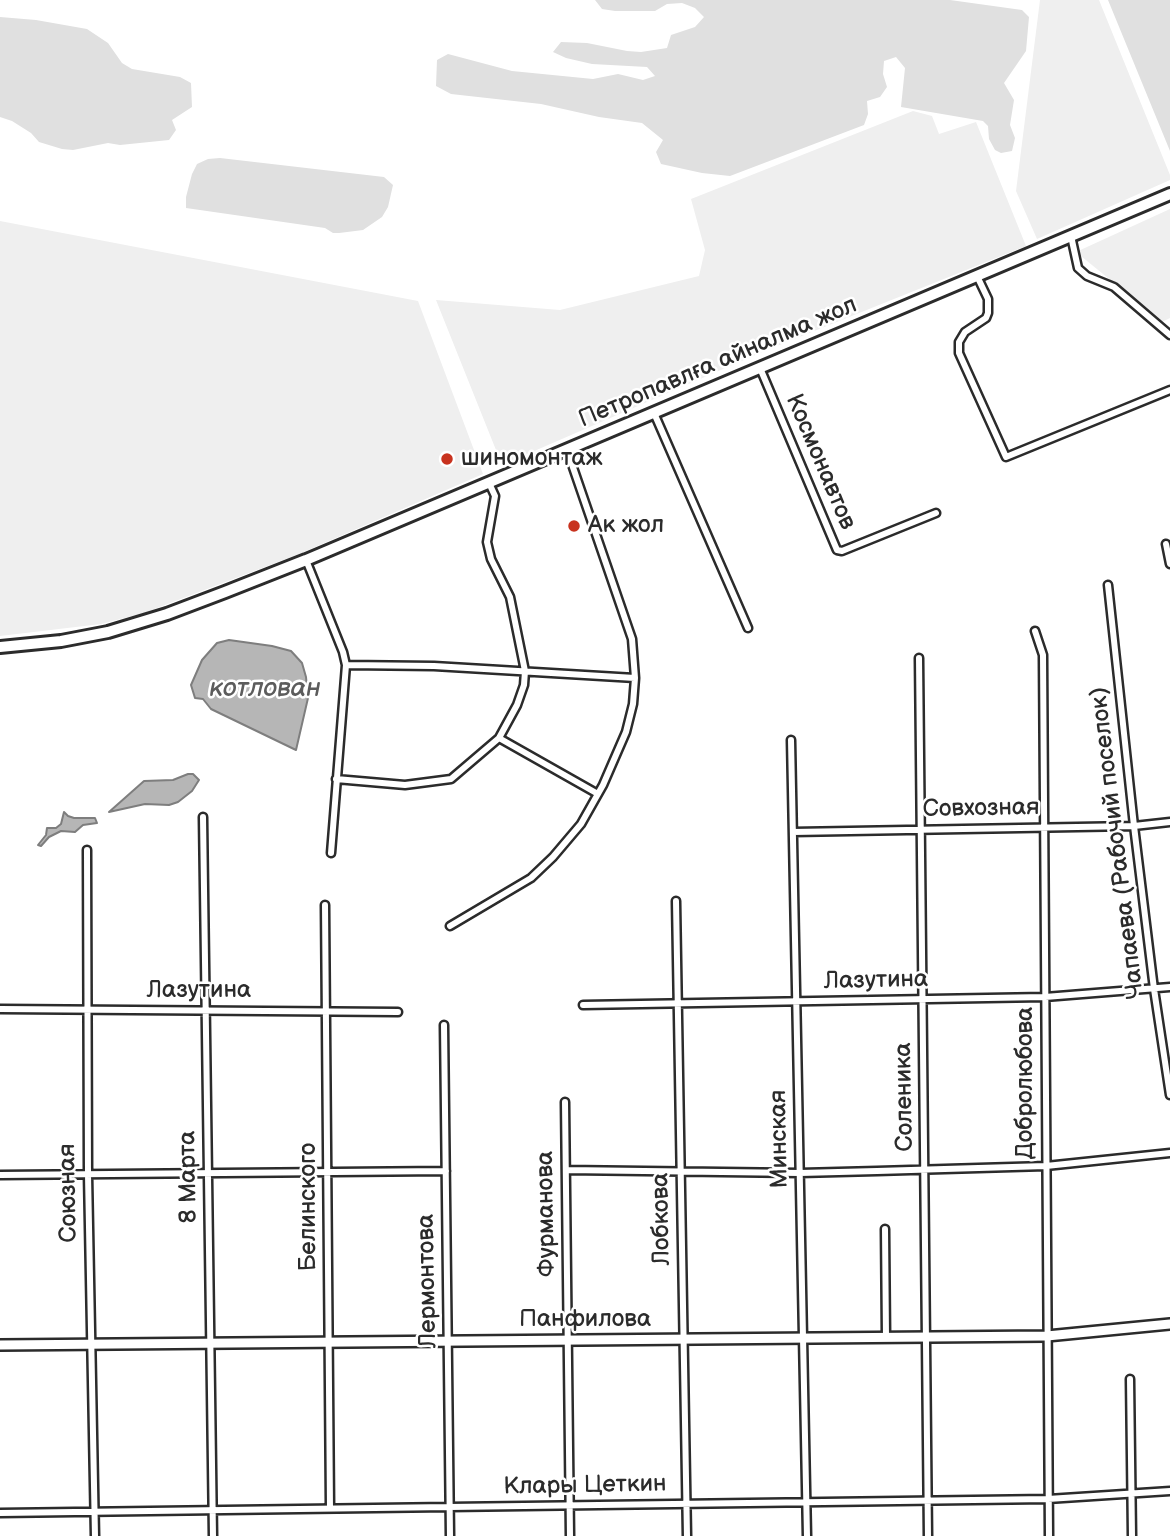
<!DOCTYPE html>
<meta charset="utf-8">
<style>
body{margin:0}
canvas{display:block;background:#fff}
</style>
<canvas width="1170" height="1536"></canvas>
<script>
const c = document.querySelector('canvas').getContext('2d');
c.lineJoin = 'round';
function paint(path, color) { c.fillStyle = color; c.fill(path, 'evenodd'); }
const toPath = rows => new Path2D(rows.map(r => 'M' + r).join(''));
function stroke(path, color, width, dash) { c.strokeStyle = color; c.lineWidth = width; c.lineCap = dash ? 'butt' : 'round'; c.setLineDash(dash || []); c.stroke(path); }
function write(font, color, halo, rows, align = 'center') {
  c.font = font + ' "Balsamiq Sans",sans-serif'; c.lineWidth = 5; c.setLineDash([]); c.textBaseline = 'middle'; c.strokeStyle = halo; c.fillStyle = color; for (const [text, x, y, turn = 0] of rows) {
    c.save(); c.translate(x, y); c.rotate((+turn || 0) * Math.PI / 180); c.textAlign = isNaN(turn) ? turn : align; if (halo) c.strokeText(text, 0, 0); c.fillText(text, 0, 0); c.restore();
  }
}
const built = toPath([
 [1040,0,1099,0,1170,175,1170,180,1037,239,1016,191],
 [913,111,932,116,939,134,976,122,1026,246,767,350,502,465,436,300,560,310,699,276,705,250,691,199],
 [1170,209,1170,318,1162,322,1076,252],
 [0,221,418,301,483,474,299,554,144,613,101,624,0,636]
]);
const green = toPath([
 [595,0,950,0,1022,10,1029,17,1026,51,1004,83,1014,100,1010,125,1015,138,1012,151,1001,153,995,150,989,139,988,126,983,121,901,107,905,68,896,57,884,61,883,74,887,87,880,97,867,101,868,114,864,125,730,176,702,173,661,164,656,152,663,140,642,123,599,117,541,104,451,94,436,86,437,60,448,54,512,71,593,79,618,74,643,80,655,76,647,67,592,64,566,58,553,52,561,42,587,43,627,51,641,52,667,48,671,35,695,27,704,17,695,8,682,3,667,4,655,11,615,11,602,9],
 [1108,0,1170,0,1170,151],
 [0,17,36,20,87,29,108,43,122,63,132,69,180,77,191,83,192,107,172,120,176,130,169,140,120,145,108,143,73,150,62,149,39,142,31,133,12,121,0,117],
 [220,158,384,177,393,185,388,207,382,217,363,230,339,233,333,233,325,228,186,208,186,197,192,174,197,164,208,159]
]);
const water = toPath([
 [229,640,272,646,291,651,302,663,306,677,308,698,296,750,211,709,203,699,195,698,191,685,202,660,217,643,229,640],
 [188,774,193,774,199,780,192,791,178,802,169,805,145,804,109,812,144,781,173,780,188,774],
 [64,812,68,816,74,818,95,818,97,823,83,825,75,832,61,831,49,837,41,846,38,845,46,835,47,828,56,828,61,824,64,812]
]);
const street = toPath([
 [1071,236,1078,268,1087,276,1114,287,1170,335],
 [977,276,988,299,988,313,986,318,965,332,959,342,959,353,1006,457,1170,390],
 [760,368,837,550,842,551,936,513],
 [654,413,748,628],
 [1166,544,1170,564],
 [306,560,343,652,346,665,331,853],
 [1108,585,1134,826,1154,989,1170,1095],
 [1035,631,1043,655,1049,1536],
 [919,658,928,1536],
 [346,665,434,666,635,678],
 [499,738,598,794],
 [791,740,807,1536],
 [336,779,405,785,451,779,499,738,517,705,524,685,525,671,510,597,491,559,487,542,495,496,489,483],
 [203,817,213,1536],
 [793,832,1134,826,1170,822],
 [87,850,88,1175,95,1536],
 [676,901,687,1536],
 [325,905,330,1508],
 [450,926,531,878,553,857,581,824,603,785,626,732,633,704,635,678,632,639,567,450],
 [583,1005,1045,997,1170,987],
 [0,1009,398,1012],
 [444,1025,450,1536],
 [565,1102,570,1536],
 [566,1170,800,1173,877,1171,1046,1166,1170,1153],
 [0,1175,446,1171],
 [885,1229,886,1337],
 [1130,1379,1132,1536],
 [0,1513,1048,1499,1170,1491]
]);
const secondary = toPath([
 [0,1345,1047,1336,1170,1324]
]);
const highway = toPath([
 [0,647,61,641,108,632,167,614,225,592,306,560,1170,194]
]);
const markers = [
 [447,459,7,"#c8321e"],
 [574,526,7,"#c8321e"]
];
const streetNames = [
 ["Петропавлға айналма жол",718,363,-23],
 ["Космонавтов",820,462,67],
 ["Совхозная",981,809,-1],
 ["Чапаева (Рабочий поселок)",1118,843,-97],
 ["Лазутина",876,981,-1],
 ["Лазутина",199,991],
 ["Добролюбова",1026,1083,-90],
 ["Соленика",905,1097,-91],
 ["Минская",780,1139,-91],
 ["8 Марта",189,1177,-91],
 ["Союзная",69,1193,-91],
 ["Белинского",309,1207,-90],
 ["Фурманова",547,1214,-91],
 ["Лобкова",662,1219,-91],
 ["Лермонтова",428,1281,-91],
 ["Панфилова",585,1320],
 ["Клары Цеткин",585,1486,-1]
];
const poiNames = [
 ["шиномонтаж",461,459],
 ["Ак жол",588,526]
];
const waterNames = [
 ["котлован",265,689]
];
paint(built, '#efefef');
paint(green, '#e0e0e0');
paint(water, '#b6b6b6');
stroke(water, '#7e7e7e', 2);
stroke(street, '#2b2b2b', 11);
stroke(secondary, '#2b2b2b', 14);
stroke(highway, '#2b2b2b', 16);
stroke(street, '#fff', 6);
stroke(secondary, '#fff', 9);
stroke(highway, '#fff', 10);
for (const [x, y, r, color] of markers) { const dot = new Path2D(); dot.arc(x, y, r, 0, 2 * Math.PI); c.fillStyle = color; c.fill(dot); stroke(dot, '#fff', 2.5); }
write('24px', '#2b2b2b', '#fff', streetNames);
write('24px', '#2b2b2b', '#fff', poiNames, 'left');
write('italic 26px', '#5c5c5c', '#fff', waterNames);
</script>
